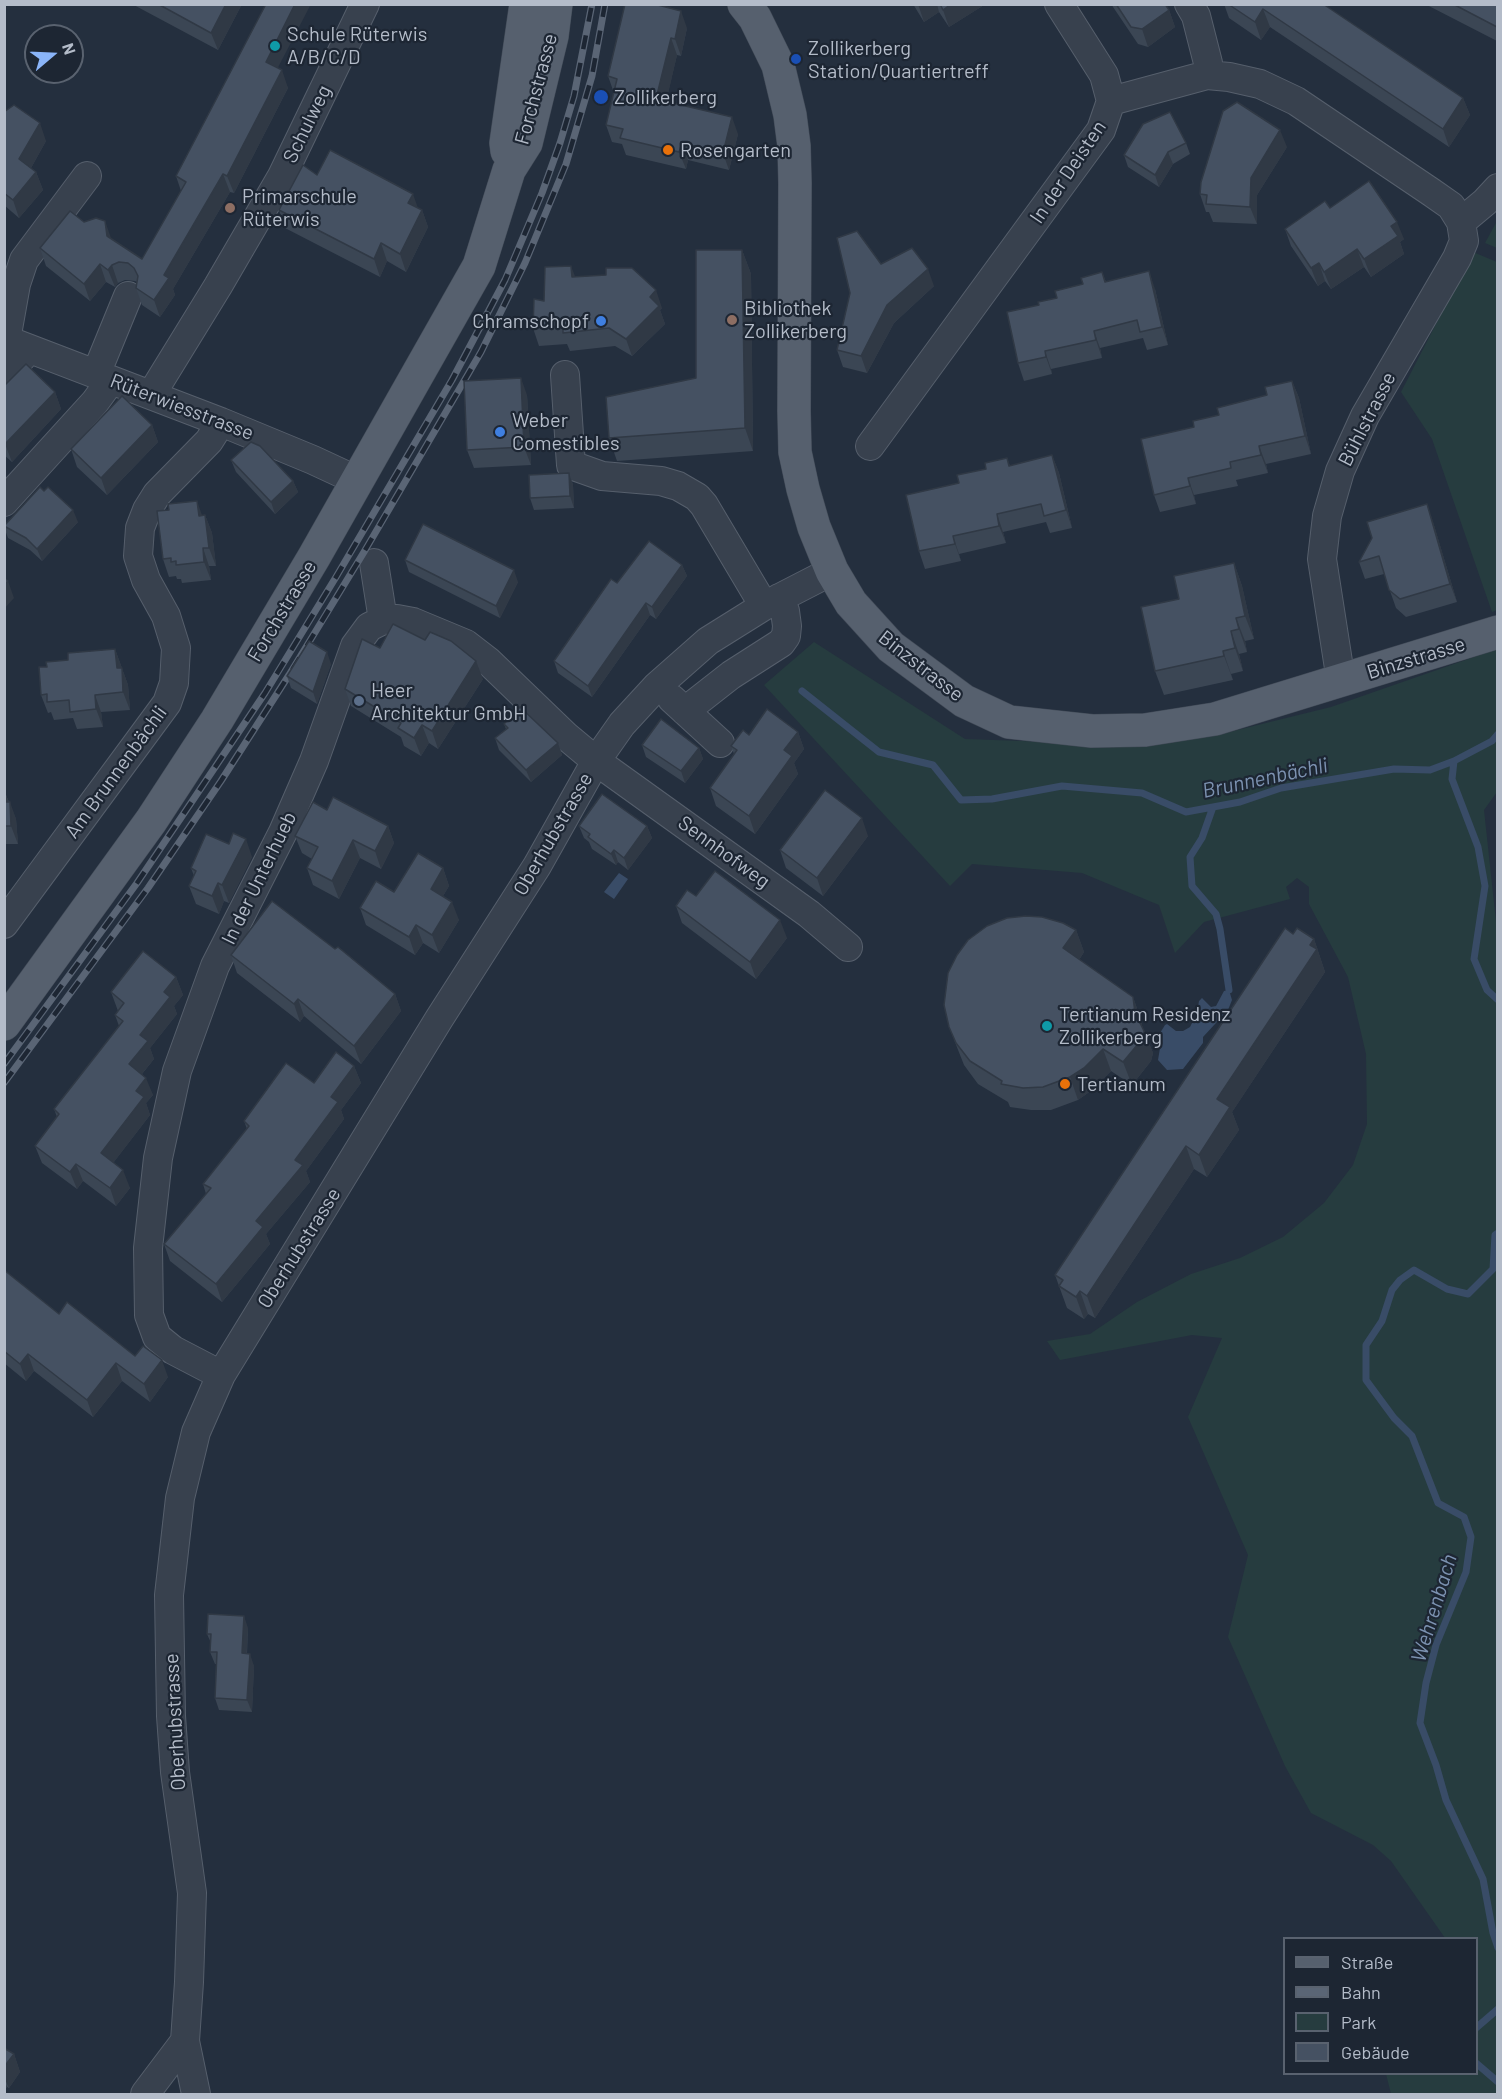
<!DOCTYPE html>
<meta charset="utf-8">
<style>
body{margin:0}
#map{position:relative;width:1502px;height:2099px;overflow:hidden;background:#242f3e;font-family:Barlow,sans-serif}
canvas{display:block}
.frame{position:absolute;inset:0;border:6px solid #b4bcc9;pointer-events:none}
.legend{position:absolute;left:1283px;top:1937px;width:195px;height:138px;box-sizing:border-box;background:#1d2633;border:2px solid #59626f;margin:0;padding:8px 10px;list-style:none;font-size:18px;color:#b4bcc9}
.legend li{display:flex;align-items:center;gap:12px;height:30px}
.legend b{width:30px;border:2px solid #59626f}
.north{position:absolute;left:24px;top:24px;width:60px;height:60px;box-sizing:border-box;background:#1d2633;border:2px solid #59626f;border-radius:50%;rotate:71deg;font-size:16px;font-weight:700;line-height:24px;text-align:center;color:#b4bcc9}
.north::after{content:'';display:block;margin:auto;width:21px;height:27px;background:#8ab4f8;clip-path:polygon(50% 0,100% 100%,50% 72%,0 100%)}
</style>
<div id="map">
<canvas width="1502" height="2099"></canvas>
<div class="frame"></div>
<ul class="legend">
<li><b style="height:8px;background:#56606e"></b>Straße</li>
<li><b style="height:8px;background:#5a6575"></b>Bahn</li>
<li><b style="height:16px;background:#263c3f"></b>Park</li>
<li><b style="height:16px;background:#455162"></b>Gebäude</li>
</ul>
<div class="north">N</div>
</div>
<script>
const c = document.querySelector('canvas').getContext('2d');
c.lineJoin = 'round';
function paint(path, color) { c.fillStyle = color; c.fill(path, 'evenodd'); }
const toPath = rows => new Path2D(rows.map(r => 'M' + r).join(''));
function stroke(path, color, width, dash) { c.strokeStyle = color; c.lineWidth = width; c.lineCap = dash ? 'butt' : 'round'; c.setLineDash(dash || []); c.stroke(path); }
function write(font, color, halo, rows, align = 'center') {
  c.font = font + ' Barlow,sans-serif'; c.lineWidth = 4.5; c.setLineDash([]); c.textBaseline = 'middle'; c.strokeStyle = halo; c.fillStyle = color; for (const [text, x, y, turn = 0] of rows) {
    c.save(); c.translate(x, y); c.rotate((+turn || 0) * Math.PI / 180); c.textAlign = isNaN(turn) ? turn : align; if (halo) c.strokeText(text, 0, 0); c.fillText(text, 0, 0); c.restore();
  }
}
const green = toPath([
 [1497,221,1497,248,1485,243],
 [1473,252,1497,262,1497,610,1492,612,1432,439,1401,392],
 [814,642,965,739,1081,743,1209,737,1331,707,1497,649,1497,792,1484,810,1498,940,1497,2094,1391,2094,1386,2074,1476,2074,1476,1938,1445,1938,1391,1861,1373,1845,1311,1813,1285,1766,1228,1637,1248,1555,1188,1417,1222,1338,1192,1335,1060,1360,1047,1341,1090,1334,1137,1302,1191,1274,1240,1258,1283,1237,1324,1203,1353,1165,1367,1124,1366,1054,1348,977,1309,904,1309,887,1297,878,1286,887,1290,899,1204,922,1175,953,1159,905,1082,873,972,864,950,886,764,685]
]);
const water = toPath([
 [619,873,628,879,614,899,604,892],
 [1229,990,1232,1000,1228,1010,1203,1037,1203,1043,1183,1069,1167,1070,1158,1060,1160,1048,1157,1038,1165,1025,1167,1024,1176,1031,1183,1031,1190,1027,1197,1013,1199,1001,1202,998,1211,1007,1216,1006,1224,991]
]);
const stream = toPath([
 [802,691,879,752,933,765,961,800,992,799,1062,786,1142,793,1186,812,1240,802,1281,788,1394,769,1430,770,1454,761],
 [1498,734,1492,741,1454,761,1452,779,1478,847,1485,886,1474,959,1487,990,1498,1000],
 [1213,807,1202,838,1190,857,1192,886,1216,914,1220,929,1229,990],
 [1498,1233,1495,1235,1493,1269,1468,1294,1447,1289,1414,1270,1400,1280,1392,1290,1382,1321,1366,1345,1366,1380,1394,1418,1412,1436,1438,1503,1464,1517,1471,1537,1466,1572,1436,1645,1426,1683,1420,1723,1436,1765,1446,1800,1483,1879,1493,1933,1498,1948],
 [1476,2028,1498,2009],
 [1476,2063,1498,2082]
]);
const minor = toPath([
 [1059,4,1104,75,1111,101],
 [1189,4,1196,16,1208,63,1207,75],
 [1111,101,1207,75,1229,77,1260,84,1296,101,1431,192,1451,206,1461,222,1464,241,1457,258,1365,416,1340,471,1327,516,1322,559,1341,681],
 [1461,222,1485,202,1498,188],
 [4,339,221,422,313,460,356,480],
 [6,340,16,284,24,260,87,176],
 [96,374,128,296],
 [565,375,571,465,602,476,661,481,678,486,697,497,704,505,764,606],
 [4,378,29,349],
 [151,395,218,286,282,176,365,4],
 [870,446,1101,130,1111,101],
 [4,502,95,402,111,380],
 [374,563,383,620],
 [672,699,720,743],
 [685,711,731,675,781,643,786,636,787,626,785,611,779,598],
 [4,924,167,703,174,683,176,648,166,616,146,580,138,556,140,528,147,510,157,494,209,441,221,422],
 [221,1375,173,1350,157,1337,149,1315,148,1248,158,1158,177,1071,215,966,283,832,314,761,355,646,369,627,383,620,397,619,413,622,466,644,488,661,566,736,596,761,809,914,848,947],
 [145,2094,185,2041],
 [196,2094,185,2041,189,1982,192,1893,175,1772,171,1716,169,1595,180,1498,196,1432,221,1375,439,1019,537,866,596,761,622,724,657,686,708,641,764,606,832,571]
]);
const major = toPath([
 [744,4,755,18,778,65,790,115,794,146,795,183,794,411,795,452,803,489,814,527,832,571,851,603,891,647,964,701,1009,722,1092,731,1145,730,1215,719,1498,632],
 [507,151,506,143,526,4],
 [4,1024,151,821,217,720,314,557,479,266,509,170,526,143,552,36,556,4]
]);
const rail = toPath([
 [4,1064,137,883,265,693,336,577,452,380,505,280,542,193,560,143,574,96,592,4],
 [4,1083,148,888,221,781,289,675,364,552,481,352,525,263,566,164,592,76,605,4]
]);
const wall = toPath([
 [132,4,242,4,218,50],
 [913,4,984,4,984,5,949,27,939,12,924,22],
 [1111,4,1165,4,1169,10,1175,27,1148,47,1138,44],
 [1224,4,1323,4,1463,98,1470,115,1449,147,1270,27,1261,40,1229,18],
 [1425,4,1497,4,1497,41],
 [687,28,681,56,677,55,666,101,738,134,729,170,688,160,686,169,626,155,622,144,612,142,606,125,614,93,608,76],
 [278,68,288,88,234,193,230,192,173,289,175,295,160,317,142,305,136,288,137,282,135,281,125,280,118,283,115,287,106,282,90,301,46,266,40,248,84,222,142,259,181,191,176,176],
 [4,112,46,141,31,168,36,172,43,190,19,218,4,205],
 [1186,143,1190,154,1173,164,1159,187,1128,167,1124,155],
 [1287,147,1257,195,1257,224,1213,222,1209,212,1206,212,1200,194],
 [317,175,422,210,428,227,406,272,387,261,380,277,285,228,279,210],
 [1330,208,1404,239,1400,242,1404,254,1371,277,1364,267,1331,289,1325,281,1318,286,1291,246,1285,229],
 [742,250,751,274,753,451,617,461,609,438,696,378],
 [881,264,934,286,894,323,867,373,843,367,837,350],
 [1102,272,1106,282,1155,289,1168,345,1147,350,1143,338,1100,348,1102,358,1051,369,1052,374,1024,381,1018,363,1039,305,1057,298,1083,284],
 [575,277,662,308,660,310,665,324,632,356,615,346,570,351,567,344,539,346,533,328,544,301],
 [1292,381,1299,398,1311,454,1266,464,1268,473,1236,480,1238,486,1194,495,1196,504,1160,512,1154,495,1194,427,1219,415,1267,395],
 [4,386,55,392,61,409,12,462,4,455],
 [527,395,531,465,474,468,467,450],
 [152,425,158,442,107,495,77,467,71,449],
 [1052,455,1059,473,1072,528,1050,533,1046,522,1003,532,1006,543,959,554,961,561,925,569,919,551,959,483,1007,458,1010,466],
 [231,460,293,481,298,492,275,514,236,472],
 [569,473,573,485,574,508,534,510,530,498],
 [205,515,212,533,216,566,209,566,211,580,182,583,181,579,177,579,176,576,169,577,163,559,203,516],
 [78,522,42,561,30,550,8,538,4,527,4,526],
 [1433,522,1457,602,1406,617,1396,608,1384,574,1365,579,1359,562],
 [405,560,518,582,500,618,409,572],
 [1234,563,1242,586,1254,639,1245,641,1247,652,1239,654,1243,671,1231,674,1233,680,1164,695,1155,671,1179,599],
 [682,565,687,576,656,619,650,615,592,697,558,673,554,661,617,583],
 [380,648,483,679,438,749,429,743,421,756,404,746,401,737,351,706,345,689],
 [115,649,128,685,130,710,101,712,103,727,77,729,73,718,54,720,51,712,48,713,41,695,47,667,68,660],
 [331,664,317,704,291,688,287,676],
 [504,724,558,743,562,755,531,782,499,750,495,738,506,729],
 [798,732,804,749,794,763,798,774,755,834,716,806,710,788,734,754,731,746,749,735],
 [642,745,699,748,703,759,685,783,646,757],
 [4,790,16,819,18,844,4,844],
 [327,810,388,826,394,843,381,869,360,858,339,899,313,885,307,868,312,859,302,853,295,836],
 [579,826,647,826,652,838,628,870,618,862,616,865,592,849,589,842,584,838],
 [868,836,823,896,786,868,780,850],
 [252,857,229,903,224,901,219,914,196,904,189,886,194,876,191,868],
 [443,868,449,886,443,896,459,920,439,953,423,943,415,955,366,925,360,908,394,892],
 [696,896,787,938,756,979,682,923,676,906],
 [1076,930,1084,952,1079,960,1133,997,1141,1020,1142,1026,1153,1053,1151,1061,1132,1085,1111,1071,1092,1090,1078,1100,1051,1110,1031,1110,1010,1107,1008,1102,978,1084,964,1065,949,1027],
 [1293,934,1314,939,1325,972,1232,1112,1239,1130,1207,1177,1194,1169,1095,1318,1088,1314,1084,1319,1067,1308,1055,1275],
 [335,949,395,994,401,1011,361,1064,304,1016,300,1022,237,973,231,955],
 [176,977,183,995,174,1006,177,1014,150,1048,154,1059,142,1074,153,1095,146,1103,150,1115,113,1163,130,1188,116,1206,83,1181,77,1189,42,1163,35,1146,57,1117,54,1109,119,1026,115,1015,118,1011,111,992],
 [354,1066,361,1083,341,1110,344,1119,306,1171,310,1182,266,1234,270,1244,222,1302,170,1261,164,1244,206,1194,203,1184,247,1129,244,1121,314,1083],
 [4,1270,59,1314,135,1356,168,1377,150,1402,122,1381,93,1417,34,1371,26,1381,4,1363],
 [248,1628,247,1654,254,1666,252,1712,219,1710,215,1698,216,1664,215,1664,210,1652,211,1643,207,1634],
 [4,2048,14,2054,20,2072,9,2088,7,2087,4,2091]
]);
const shadedWall = toPath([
 [226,4,242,4,218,50,211,33],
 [295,4,311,4,272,79,266,62],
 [918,4,937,4,939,12,924,22],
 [951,4,984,4,984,5,949,27,943,10],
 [1263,9,1270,27,1261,40,1255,22],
 [1169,10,1175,27,1148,47,1142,29],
 [681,11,687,28,681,56,675,39],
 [671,38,677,55,663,116,656,99],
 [282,70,288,88,234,193,227,176],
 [1463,98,1470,115,1449,147,1443,129],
 [732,117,738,134,729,170,723,153],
 [40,123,46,141,26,177,19,159],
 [1280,130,1287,147,1257,195,1257,224,1250,207,1251,178],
 [682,143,688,160,686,169,679,152],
 [1168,152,1173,164,1159,187,1155,175],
 [36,172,43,190,19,218,13,200],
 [223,174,230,192,173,289,175,295,160,317,154,300,164,275],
 [413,194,419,211,408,203],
 [422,210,428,227,406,272,400,254],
 [105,221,111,238,113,254,107,236],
 [1397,222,1404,239,1400,242,1404,254,1371,277,1364,259,1391,226],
 [381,243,387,261,380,277,374,259],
 [1357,249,1364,267,1331,289,1324,272],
 [742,250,751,274,753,451,745,428],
 [1319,263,1325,281,1318,286,1311,268],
 [100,264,106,282,90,301,84,284],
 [112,265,118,283,115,287,108,270],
 [571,266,578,284,572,277],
 [928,269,934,286,894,323,867,373,861,356,887,305],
 [1149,271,1155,289,1168,345,1162,327],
 [656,290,662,308,660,310,665,324,632,356,626,339,650,297],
 [1094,331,1100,348,1102,358,1096,340],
 [1045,351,1051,369,1052,374,1046,357],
 [521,378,527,395,531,465,524,447],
 [1292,381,1299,398,1311,454,1305,436],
 [55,392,61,409,12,462,5,444],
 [152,425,158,442,107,495,101,478],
 [1259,446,1266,464,1268,473,1261,455],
 [1052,455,1059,473,1072,528,1066,510],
 [569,473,573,485,574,508,570,496],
 [1188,478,1194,495,1196,504,1190,486],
 [293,481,298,492,275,514,271,502],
 [197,501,203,518,199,516],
 [1427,504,1433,522,1457,602,1450,584],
 [73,510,78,522,42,561,37,549],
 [997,514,1003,532,1006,543,999,526],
 [205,515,212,533,216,566,209,548],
 [953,536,959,554,961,561,955,544],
 [203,548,209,566,211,580,204,562],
 [1234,563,1242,586,1254,639,1245,616],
 [682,565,687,576,656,619,652,607],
 [514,570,518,582,500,618,496,606],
 [4,575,7,582,8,581,14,598,4,609],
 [646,603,650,615,592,697,588,686],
 [1236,618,1245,641,1247,652,1239,629],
 [1231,631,1239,654,1243,671,1235,648],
 [115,649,128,685,130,710,123,692,117,668],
 [1223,651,1231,674,1233,680,1224,656],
 [327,652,331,664,317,704,313,692],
 [476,661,483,679,438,749,432,731],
 [95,695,101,712,103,727,96,709],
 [422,725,429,743,421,756,414,738],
 [798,732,804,749,794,763,798,774,755,834,749,816,784,750],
 [558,743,562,755,531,782,526,770],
 [699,748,703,759,685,783,681,771],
 [4,790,9,803,4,804],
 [10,802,16,819,18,844,11,826],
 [862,818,868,836,823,896,817,878],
 [388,826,394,843,381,869,375,851],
 [647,826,652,838,628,870,624,858],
 [246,839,252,857,229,903,222,885],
 [353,840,360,858,339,899,332,881],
 [614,850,618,862,616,865,611,854],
 [443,868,449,886,437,906,431,889],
 [218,883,224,901,219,914,212,896],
 [452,902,459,920,439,953,432,935],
 [780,920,787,938,756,979,750,962],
 [416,925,423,943,415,955,409,937],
 [1076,930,1084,952,1072,971,1063,948],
 [1314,939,1325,972,1232,1112,1239,1130,1207,1177,1199,1155,1217,1099],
 [176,977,183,995,174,1006,177,1014,150,1048,154,1059,136,1081,129,1064,140,1035,164,992],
 [395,994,401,1011,361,1064,354,1046],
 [1133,997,1141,1020,1144,1035,1144,1031,1153,1053,1151,1061,1132,1085,1123,1062,1135,1013],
 [298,999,304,1016,300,1022,294,1004],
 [1103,1049,1111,1071,1092,1090,1078,1100,1070,1077],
 [354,1066,361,1083,341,1110,344,1119,306,1171,310,1182,266,1234,270,1244,222,1302,216,1284,295,1160,331,1097],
 [146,1078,153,1095,146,1103,150,1115,107,1171,101,1153,136,1091],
 [1186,1146,1194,1169,1095,1318,1087,1296],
 [76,1164,83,1181,77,1189,70,1172],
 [123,1170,130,1188,116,1206,110,1188],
 [1080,1291,1088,1314,1084,1319,1076,1297],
 [28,1354,34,1371,26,1381,20,1364],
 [162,1360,168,1377,150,1402,144,1384],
 [116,1363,122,1381,93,1417,87,1400],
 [244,1616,248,1628,246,1665,242,1653],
 [250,1654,254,1666,252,1712,247,1700],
 [14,2054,20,2072,9,2088,4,2077,4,2067],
 [4,2081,7,2087,4,2091]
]);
const building = toPath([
 [158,4,226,4,211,33,158,4],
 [266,4,295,4,266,62,282,70,227,176,223,174,164,275,169,278,154,300,136,288,138,276,134,268,128,263,119,262,112,265,108,270,100,264,84,284,40,248,70,211,84,222,96,218,105,221,107,236,142,259,186,182,176,176,266,4],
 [625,4,654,4,681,11,675,39,671,38,656,99,732,117,723,153,682,143,679,152,620,138,623,129,606,125,617,79,608,76,625,4],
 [940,4,951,4,943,10,940,4],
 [1116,4,1165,4,1169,10,1142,29,1131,27,1116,4],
 [1228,4,1323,4,1463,98,1443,129,1263,9,1255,22,1228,4],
 [1453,4,1497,4,1497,27,1453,4],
 [1237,102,1280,130,1251,178,1250,207,1206,204,1207,195,1200,194,1201,182,1223,111,1237,102],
 [14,105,40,123,19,159,36,172,13,200,4,193,4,112,14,105],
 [1170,112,1186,143,1168,152,1155,175,1124,155,1143,124,1170,112],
 [330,150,413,194,408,203,422,210,400,254,381,243,374,259,279,210,303,165,317,175,330,150],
 [1369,181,1397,222,1391,226,1398,236,1364,259,1357,249,1324,272,1319,263,1311,268,1285,229,1325,201,1330,208,1369,181],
 [857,231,881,264,912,248,928,269,887,305,861,356,837,350,850,293,837,238,857,231],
 [696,250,742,250,745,428,609,438,606,397,696,378,696,250],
 [571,266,572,277,606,275,606,268,632,268,656,290,650,297,659,306,626,339,609,328,563,333,563,326,533,328,534,299,544,301,545,267,571,266],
 [1149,271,1162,327,1140,332,1137,320,1094,331,1096,340,1045,351,1046,357,1018,363,1007,312,1039,305,1038,302,1057,298,1055,291,1083,284,1081,278,1102,272,1105,282,1149,271],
 [26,364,55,392,5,444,4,386,26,364],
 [521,378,524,447,467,450,464,381,521,378],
 [1292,381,1305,436,1259,446,1261,455,1230,462,1231,468,1188,478,1190,486,1154,495,1141,439,1194,427,1193,421,1219,415,1217,408,1267,395,1265,387,1292,381],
 [122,396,152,425,101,478,71,449,122,396],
 [251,442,260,446,293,481,271,502,231,460,251,442],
 [1052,455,1066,510,1044,516,1041,504,997,514,999,526,953,536,955,544,919,551,906,495,959,483,957,475,986,469,985,463,1007,458,1009,466,1052,455],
 [569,473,570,496,530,498,529,475,569,473],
 [40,487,44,491,48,487,73,510,37,549,26,538,4,526,40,487],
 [197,501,199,516,205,515,209,548,203,548,204,562,176,565,176,561,171,562,171,558,163,559,157,511,169,510,168,504,197,501],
 [1427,504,1450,584,1400,599,1389,590,1379,556,1359,562,1372,538,1367,522,1427,504],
 [423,524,514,570,496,606,405,560,423,524],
 [649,541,682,565,652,607,646,603,588,686,554,661,611,579,617,583,649,541],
 [1234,563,1245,616,1236,618,1239,629,1231,631,1235,648,1223,651,1224,656,1155,671,1141,607,1179,599,1174,576,1234,563],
 [4,578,8,581,4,584,4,578],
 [393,624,425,640,430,632,451,641,476,661,432,731,422,725,414,738,398,728,401,723,345,689,362,639,380,648,393,624],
 [309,641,327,652,313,692,287,676,309,641],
 [115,649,117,668,122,668,123,692,95,695,96,709,70,712,69,700,47,702,47,694,41,695,39,667,47,667,46,662,68,660,68,653,115,649],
 [520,707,558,743,526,770,495,738,508,728,504,724,520,707],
 [767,709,798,732,784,750,792,756,749,816,710,788,737,750,731,746,743,730,749,735,767,709],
 [661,719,699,748,681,771,642,745,661,719],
 [825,790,862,818,817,878,780,850,825,790],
 [602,794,647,826,624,858,614,850,611,854,588,837,590,834,579,826,602,794],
 [333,797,388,826,375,851,353,840,332,881,307,868,318,847,295,836,313,802,327,810,333,797],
 [4,802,10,802,11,826,4,826,4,802],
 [233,833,246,839,222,885,218,883,212,896,189,886,196,871,191,868,206,834,229,844,233,833],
 [418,853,443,868,431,889,452,902,432,935,416,925,409,937,360,908,376,881,394,892,418,853],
 [715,871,780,920,750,962,676,906,687,890,696,896,715,871],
 [272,901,335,949,338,947,395,994,354,1046,298,999,294,1004,231,955,272,901],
 [1026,916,1042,917,1063,923,1076,930,1063,948,1133,997,1135,1013,1144,1031,1143,1038,1123,1062,1103,1049,1084,1068,1070,1077,1043,1087,1023,1088,1001,1084,1002,1081,970,1061,956,1043,949,1027,944,1005,948,973,957,955,968,940,987,926,1007,918,1026,916],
 [1285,928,1293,934,1297,928,1314,939,1310,945,1317,949,1217,1099,1230,1107,1199,1155,1186,1146,1087,1296,1080,1291,1076,1297,1059,1286,1063,1280,1055,1275,1285,928],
 [143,951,176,977,164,992,170,997,140,1035,148,1041,129,1064,146,1078,136,1091,144,1097,101,1153,123,1170,110,1188,76,1164,70,1172,35,1146,59,1114,54,1109,123,1021,115,1015,124,1003,111,992,143,951],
 [336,1052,354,1066,331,1097,338,1102,295,1160,303,1165,256,1221,263,1227,216,1284,164,1244,211,1188,203,1184,249,1126,244,1121,286,1063,314,1083,336,1052],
 [4,1270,59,1314,67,1302,135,1356,143,1346,162,1360,144,1384,116,1363,87,1400,28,1354,20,1364,4,1351,4,1270],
 [208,1614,244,1616,242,1653,250,1654,247,1700,215,1698,217,1652,210,1652,211,1634,207,1634,208,1614],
 [4,2048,14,2054,4,2067,4,2048]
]);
const markers = [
 [275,46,6,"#0f9aa8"],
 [796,59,6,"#1a4fb4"],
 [601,97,8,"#1a4fb4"],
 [668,150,6,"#e8710a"],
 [230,208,6,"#8d6e63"],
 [732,320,6,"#8d6e63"],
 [601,321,6,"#3f7fe0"],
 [500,432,6,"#3f7fe0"],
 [359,701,6,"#5c6f8a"],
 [1047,1026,6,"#0f9aa8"],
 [1065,1084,6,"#e8710a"]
];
const poiNames = [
 ["Schule Rüterwis",287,34],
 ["A/B/C/D",287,57],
 ["Zollikerberg",808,48],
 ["Station/Quartiertreff",808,71],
 ["Zollikerberg",614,97],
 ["Rosengarten",680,150],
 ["Primarschule",242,196],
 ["Rüterwis",242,219],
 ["Bibliothek",744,308],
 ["Zollikerberg",744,331],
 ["Chramschopf",589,321,"right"],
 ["Weber",512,420],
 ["Comestibles",512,443],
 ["Heer",371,690],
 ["Architektur GmbH",371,713],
 ["Tertianum Residenz",1059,1014],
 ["Zollikerberg",1059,1037],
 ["Tertianum",1077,1084]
];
const streetNames = [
 ["Forchstrasse",536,89,-75],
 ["Schulweg",307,124,-64],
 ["In der Deisten",1068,172,-56],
 ["Rüterwiesstrasse",182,407,21],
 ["Bühlstrasse",1367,419,-63],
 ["Forchstrasse",282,611,-59],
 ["Binzstrasse",1416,658,-17],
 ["Binzstrasse",921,666,38],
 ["Am Brunnenbächli",116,772,-54],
 ["Oberhubstrasse",553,834,-60],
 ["Sennhofweg",724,852,36],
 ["In der Unterhueb",259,878,-64],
 ["Oberhubstrasse",299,1248,-58],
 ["Oberhubstrasse",175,1722,-93]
];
const waterNames = [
 ["Brunnenbächli",1265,778,-12],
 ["Wehrenbach",1434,1608,-73]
];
paint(green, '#263c3f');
paint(water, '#394c67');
stroke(stream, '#394c67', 7);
stroke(minor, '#565f6c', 30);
stroke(major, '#414a57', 34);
stroke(minor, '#38414e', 28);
stroke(major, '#56606e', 33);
stroke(rail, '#5a6575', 7);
stroke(rail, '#1d2633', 4.5, [14]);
paint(wall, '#3b4654');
paint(shadedWall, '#303945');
paint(building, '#455162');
stroke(building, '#303945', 1.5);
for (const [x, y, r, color] of markers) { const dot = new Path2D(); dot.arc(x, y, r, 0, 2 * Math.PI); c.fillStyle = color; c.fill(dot); stroke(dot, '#1d2633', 2); }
write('20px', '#b4bcc9', '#1d2633', poiNames, 'left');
write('20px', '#b4bcc9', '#1d2633', streetNames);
write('italic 21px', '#7c92b1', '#1d2633', waterNames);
</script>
